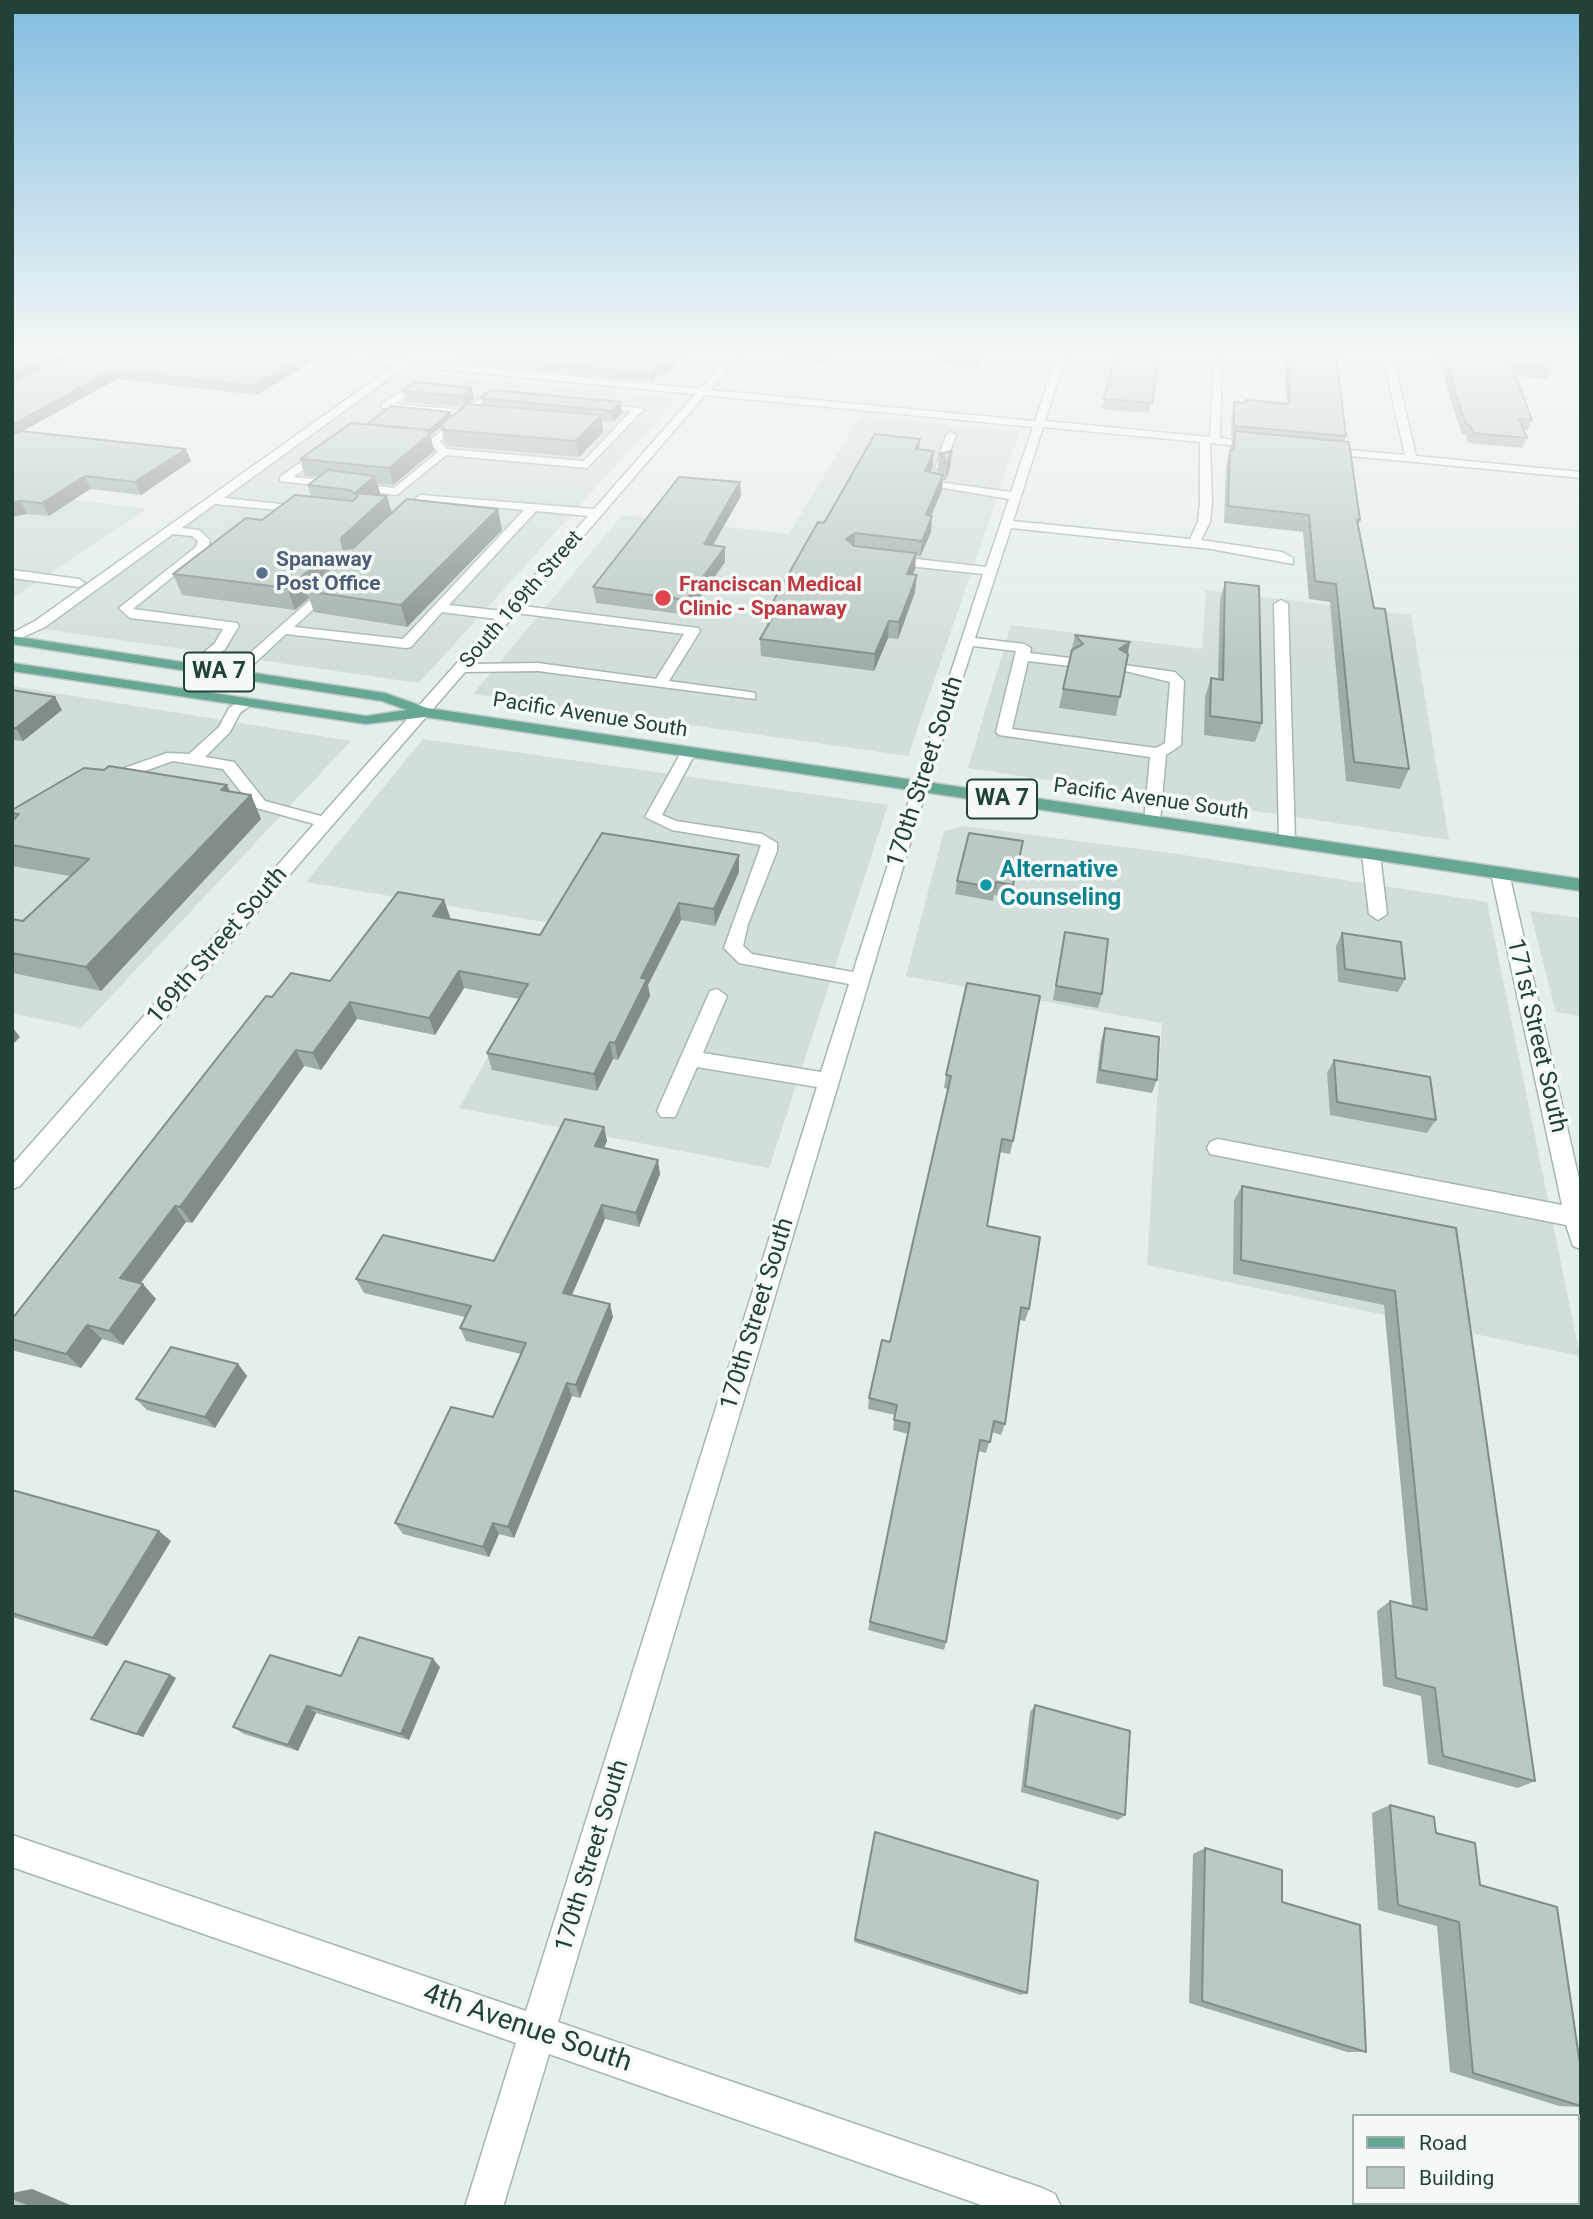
<!DOCTYPE html>
<style>
body{margin:0}
#map{position:relative;width:1593px;height:2219px;overflow:hidden;background:#e4eeea;font-family:Roboto,sans-serif}
canvas{display:block}
.frame{position:absolute;inset:0;border:14px solid #224139;pointer-events:none}
.legend{position:absolute;left:1352px;top:2114px;width:228px;height:91px;box-sizing:border-box;background:#f5faf8;border:2px solid #a1b0ac;margin:0;padding:9px 12px;list-style:none;font-size:21px;color:#224139}
.legend li{display:flex;align-items:center;gap:14px;height:35px}
.legend b{width:35px;border:2px solid #a1b0ac}
</style>
<div id="map">
<canvas width="1593" height="2219"></canvas>
<div class="frame"></div>
<ul class="legend">
<li><b style="height:9px;background:#66a696"></b>Road</li>
<li><b style="height:19px;background:#b9c9c3"></b>Building</li>
</ul>
</div>
<script>
const c = document.querySelector('canvas').getContext('2d');
c.lineJoin = 'round';
function paint(path, color) { c.fillStyle = color; c.fill(path, 'evenodd'); }
const toPath = rows => new Path2D(rows.map(r => 'M' + r).join(''));
function stroke(path, color, width, dash) { c.strokeStyle = color; c.lineWidth = width; c.lineCap = dash ? 'butt' : 'round'; c.setLineDash(dash || []); c.stroke(path); }
function write(font, color, halo, rows, align = 'center') {
  c.font = font + ' Roboto,sans-serif'; c.lineWidth = 7; c.setLineDash([]); c.textBaseline = 'middle'; c.strokeStyle = halo; c.fillStyle = color; for (const [text, x, y, turn = 0] of rows) {
    c.save(); c.translate(x, y); c.rotate((+turn || 0) * Math.PI / 180); c.textAlign = isNaN(turn) ? turn : align; if (halo) c.strokeText(text, 0, 0); c.fillText(text, 0, 0); c.restore();
  }
}
const built = toPath([
 [402,371,677,398,419,683,43,629],
 [860,416,1020,431,908,756,473,694,622,515,789,534],
 [12,492,147,509,12,599],
 [1206,590,1411,615,1449,840,968,768,1011,625,1202,649],
 [12,686,351,741,81,1028,12,1013],
 [423,739,888,805,769,1168,459,1108,562,925,306,882],
 [963,826,1170,853,1487,902,1580,1356,1147,1265,1162,1023,906,976,944,831],
 [1530,911,1581,918,1581,1016,1556,1012]
]);
const minor = toPath([
 [290,353,402,360,409,357,413,361,700,389,732,353,741,353,710,390,1035,421,1058,353,1067,353,1045,421,1210,437,1215,355,1222,353,1220,438,1265,445,1260,448,1210,443,1212,503,1210,522,1201,540,1282,552,1293,558,1293,564,1211,549,1011,528,975,638,1024,644,1031,648,1030,653,1070,658,1077,662,1070,666,1028,661,1012,729,1156,748,1165,743,1170,682,1117,669,1124,665,1175,672,1184,681,1181,745,1166,755,1160,821,1152,826,1144,821,1150,757,999,735,996,732,1016,651,973,646,927,787,558,2022,1042,2188,1055,2194,1061,2207,987,2207,549,2054,503,2207,465,2207,516,2043,12,1867,12,1835,526,2011,817,1087,697,1067,675,1117,661,1117,657,1111,710,991,717,989,727,996,703,1053,821,1072,849,984,739,963,724,948,761,845,672,830,645,817,683,749,693,749,696,752,662,815,676,821,762,834,777,843,777,851,748,924,743,946,752,954,853,972,983,574,890,564,884,560,890,556,986,567,1009,499,926,485,931,474,935,473,941,476,938,482,1011,492,1033,427,705,395,523,606,698,628,700,631,669,681,750,692,755,693,755,699,538,671,465,672,20,1186,12,1189,12,1165,314,824,253,807,223,769,173,761,105,785,99,783,99,777,167,753,189,754,219,727,229,708,246,698,251,699,251,705,240,713,230,732,205,757,234,762,265,801,321,816,496,619,442,612,411,647,406,648,286,634,240,677,230,677,230,671,328,584,333,585,333,591,294,627,403,639,524,510,427,501,403,522,395,522,395,516,420,495,594,509,695,394,406,366,224,498,307,507,311,509,311,513,215,504,182,528,199,530,210,540,208,548,133,609,237,623,239,626,225,649,198,671,186,668,215,643,223,629,130,618,119,608,196,547,198,541,192,536,173,534,45,627,12,642,12,633,35,621,395,365,290,353],
 [1043,427,1200,442,1200,503,1198,522,1190,539,1013,521,1043,427],
 [536,511,588,516,503,611,449,605,536,511],
 [516,613,684,634,656,679,538,663,473,664,516,613],
 [1382,353,1392,353,1416,456,1581,472,1581,478,1320,453,1320,449,1324,448,1405,455,1382,353],
 [412,384,434,388,414,390,395,404,465,410,487,393,510,396,492,398,476,412,477,416,470,417,440,441,447,449,584,461,631,411,592,407,588,402,644,409,587,468,446,455,397,495,280,481,280,477,325,445,330,448,329,450,294,477,394,488,438,452,429,441,459,416,382,408,382,404,412,384],
 [951,432,956,435,944,467,935,469,946,435,951,432],
 [12,570,79,579,85,583,79,587,12,578,12,570],
 [1281,600,1288,604,1295,841,1287,846,1279,841,1274,604,1281,600],
 [1371,849,1380,854,1387,914,1378,920,1369,914,1362,854,1371,849],
 [1500,868,1509,873,1581,1188,1581,1249,1573,1246,1566,1225,1210,1154,1207,1148,1210,1142,1218,1139,1562,1205,1491,873,1500,868]
]);
const major = toPath([
 [12,636,385,693,427,708,1581,879,1581,891,425,717,366,724,12,671,12,663,366,716,407,710,382,701,12,644,12,636]
]);
const wall = toPath([
 [12,353,315,353,316,359,257,395,117,379,23,431,191,461,141,495,90,489,49,516,27,514,12,517],
 [460,353,685,353,663,376,658,376,652,382,459,363,457,355],
 [784,353,831,353,823,363,784,359],
 [940,353,984,353,977,368,943,365,943,363,940,362],
 [1115,353,1170,353,1170,355,1160,355,1149,413,1102,409],
 [1284,353,1336,353,1346,436,1344,441,1360,520,1358,526,1374,608,1409,769,1400,789,1346,781,1330,602,1309,599,1303,532,1224,523,1226,466,1233,437,1231,436,1232,412,1234,402,1246,403,1246,400,1287,403],
 [1437,353,1581,353,1581,362,1548,360,1553,369,1548,379,1515,376,1532,420,1527,430,1524,430,1527,438,1522,448,1468,443,1466,435,1462,434,1454,411],
 [416,382,474,399,469,404,482,405,481,398,621,402,622,413,613,422,602,421,603,432,579,457,448,446,444,441,441,427,430,435,434,451,393,485,377,484,381,496,392,512,502,530,407,627,314,612,309,598,295,610,182,595,173,574,262,520,311,497,308,485,319,477,305,476,300,459,367,424,451,416,463,407,406,402,403,391],
 [919,450,933,467,930,472,942,475,937,471,939,454,952,451,950,468,946,480,943,480,942,490,931,516,931,532,920,557,916,556,915,569,913,575,915,592,898,639,888,638,874,671,761,656,760,639,767,628,766,614,824,523],
 [740,482,741,496,713,545,725,547,725,562,688,615,596,603,593,587],
 [1225,582,1262,723,1255,742,1204,735,1205,697,1211,678,1218,679,1220,600],
 [1075,635,1130,642,1116,716,1059,708],
 [12,690,62,710,23,741,12,740],
 [230,792,251,795,261,819,101,991,12,973,12,919,23,921,70,876,12,866,12,810],
 [1023,841,1011,898,994,895,993,901,955,894,957,881],
 [739,855,739,872,715,926,681,920,648,985,650,996,618,1060,613,1059,597,1091,492,1070,487,1053,519,999,464,988,435,1035,357,1019,321,1070,304,1066,192,1223,186,1222,141,1283,156,1299,123,1345,102,1339,81,1368,15,1351,12,1348,12,1319,272,997,330,981,444,900,450,917,449,919,540,935],
 [1065,932,1102,994,1098,1008,1053,1000],
 [1342,933,1405,979,1398,992,1338,982,1336,946],
 [967,983,1013,1141,1010,1154,999,1152,987,1226,1029,1309,1025,1321,1019,1320,1005,1424,1001,1435,992,1432,986,1453,978,1451,946,1642,944,1650,868,1630,908,1434,893,1430,895,1415,868,1409,869,1398,890,1342,948,1089,944,1088,946,1075],
 [1105,1028,1157,1080,1152,1093,1096,1083,1101,1041],
 [1334,1060,1436,1120,1427,1133,1330,1115,1327,1073],
 [604,1127,607,1141,604,1148,660,1174,639,1227,605,1219,572,1295,613,1317,580,1398,572,1396,514,1538,499,1534,489,1557,403,1534,395,1523,493,1417,521,1354,466,1341,460,1328,465,1317,364,1293,356,1279,494,1261],
 [1242,1186,1456,1228,1535,1781,1518,1788,1428,1764,1421,1696,1383,1686,1377,1611,1390,1601,1412,1606,1384,1305,1233,1274,1234,1200],
 [238,1364,247,1376,215,1428,147,1410,136,1399],
 [12,1490,171,1541,107,1646,12,1617],
 [440,1667,409,1740,316,1713,298,1751,244,1734,233,1727],
 [170,1675,176,1678,143,1737,98,1722,91,1719],
 [1035,1705,1125,1815,1118,1820,1021,1792,1030,1712],
 [1390,1805,1436,1833,1480,1885,1581,2071,1581,2107,1559,2106,1450,2072,1437,1926,1378,1910,1372,1813],
 [875,1832,1027,1993,1021,1995,854,1942],
 [1205,1848,1282,1902,1366,2052,1347,2052,1189,2003,1193,1854]
]);
const shadedWall = toPath([
 [54,353,75,353,12,384,12,373],
 [309,353,315,353,316,359,257,395,254,386],
 [677,353,685,353,663,376,663,368],
 [824,353,831,353,823,363,824,354],
 [980,353,984,353,977,368,978,358],
 [657,368,658,376,652,382,651,374],
 [113,370,117,379,12,437,12,425],
 [472,388,474,399,464,407,462,396],
 [621,402,622,413,613,422,612,411],
 [450,412,452,418,440,425,441,427,431,435,430,430],
 [601,415,603,432,579,457,576,441],
 [430,434,434,451,393,485,389,468],
 [920,439,919,454,915,449],
 [186,449,191,461,141,495,135,482],
 [934,451,933,467,924,486,925,471],
 [952,451,950,468,946,480,947,463],
 [943,475,942,490,925,531,926,515],
 [85,476,90,489,49,516,42,503],
 [375,476,381,496,358,496,355,493],
 [740,482,741,496,705,559,704,544],
 [387,496,393,517,347,559,343,549,341,538],
 [21,501,27,514,12,517,12,502],
 [498,509,502,530,407,627,401,605],
 [932,516,931,532,920,557,922,541],
 [855,533,854,549,846,539],
 [725,547,725,562,688,615,686,600],
 [916,553,915,569,906,591,907,574],
 [322,560,329,581,306,591,309,598,295,610,287,588],
 [917,575,915,592,898,639,899,622],
 [889,621,888,638,874,671,875,654],
 [1130,642,1126,660,1119,649],
 [55,697,62,710,23,741,16,728],
 [227,785,237,808,221,790],
 [251,795,261,819,101,991,86,967],
 [739,855,739,872,715,926,714,909],
 [444,900,450,917,439,933,433,916],
 [679,903,681,920,648,985,650,996,618,1060,615,1043,641,978],
 [459,971,464,988,435,1035,429,1018],
 [350,1002,357,1019,321,1070,313,1053],
 [12,1027,20,1037,12,1045],
 [610,1042,613,1059,597,1091,594,1074],
 [296,1050,304,1066,192,1223,180,1207],
 [604,1127,607,1141,598,1161,595,1146],
 [658,1160,660,1174,639,1227,636,1213],
 [602,1205,605,1219,567,1306,563,1293],
 [175,1206,186,1222,133,1293,120,1278],
 [143,1284,156,1299,123,1345,109,1331],
 [610,1304,613,1317,580,1398,576,1385],
 [87,1325,102,1339,81,1368,66,1354],
 [238,1364,247,1376,215,1428,205,1417],
 [567,1383,572,1396,514,1538,508,1527],
 [493,1523,499,1534,489,1557,483,1547],
 [159,1531,171,1541,107,1646,93,1638],
 [433,1659,440,1667,409,1740,401,1734],
 [170,1675,176,1678,143,1737,137,1734],
 [307,1706,316,1713,298,1751,288,1745],
 [32,2189,75,2207,35,2207,12,2198,12,2193]
]);
const building = toPath([
 [12,353,54,353,12,373,12,353],
 [75,353,309,353,254,386,113,370,12,425,12,383,75,353],
 [460,353,677,353,663,368,657,368,651,374,457,355,460,353],
 [944,353,980,353,978,358,943,355,944,353],
 [1115,353,1160,353,1152,403,1104,399,1115,353],
 [1288,353,1336,353,1346,436,1234,426,1234,402,1246,403,1246,400,1290,404,1288,353],
 [1443,353,1545,353,1553,369,1512,366,1532,420,1519,419,1527,438,1473,433,1470,425,1466,424,1458,401,1443,353],
 [416,382,472,388,462,396,403,391,416,382],
 [491,390,621,402,612,411,481,398,491,390],
 [468,404,601,415,576,441,445,430,440,425,468,404],
 [391,406,450,412,430,430,367,424,391,406],
 [351,423,426,430,430,434,389,468,300,459,351,423],
 [20,431,186,449,135,482,85,476,42,503,21,501,12,502,12,435,20,431],
 [1235,431,1349,442,1360,520,1357,520,1374,608,1385,609,1409,769,1354,762,1336,584,1315,581,1309,515,1228,506,1230,450,1234,450,1235,431],
 [875,434,920,439,915,449,934,451,925,471,943,475,926,515,932,516,922,541,855,533,846,539,854,546,916,553,907,574,917,575,899,622,889,621,875,654,760,639,774,615,766,614,818,522,824,523,875,434],
 [952,451,947,463,944,463,945,458,939,454,952,451],
 [328,470,375,476,355,493,387,496,341,538,343,549,353,548,407,499,498,509,401,605,306,591,328,572,328,562,322,560,287,588,173,574,246,518,262,520,295,495,353,501,358,496,350,490,308,485,328,470],
 [679,477,740,482,704,544,725,547,686,600,593,587,679,477],
 [1225,582,1259,586,1262,723,1210,716,1211,678,1223,680,1225,582],
 [1075,635,1130,642,1119,649,1128,654,1120,697,1063,689,1072,650,1083,644,1075,635],
 [12,690,55,697,16,728,12,728,12,690],
 [109,766,227,785,221,790,251,795,86,967,12,953,12,919,23,921,89,859,12,845,12,821,19,814,12,813,12,810,84,768,104,770,109,766],
 [602,833,739,855,714,909,679,903,641,978,647,979,615,1043,610,1042,594,1074,487,1053,528,984,459,971,429,1018,350,1002,313,1053,296,1050,180,1207,175,1206,120,1278,143,1284,109,1331,87,1325,66,1354,12,1339,12,1319,266,996,272,997,291,973,330,981,398,892,444,900,433,916,540,935,602,833],
 [969,833,1023,841,1013,885,996,882,995,888,957,881,969,833],
 [1065,932,1108,939,1102,994,1056,986,1065,932],
 [1342,933,1401,942,1405,979,1345,969,1342,933],
 [967,983,1040,996,1013,1141,1002,1139,987,1226,1040,1237,1029,1309,1021,1307,1005,1424,994,1421,990,1442,980,1440,946,1642,870,1622,910,1423,894,1420,897,1405,869,1398,882,1340,890,1342,951,1076,946,1075,967,983],
 [1105,1028,1159,1037,1157,1080,1100,1070,1105,1028],
 [1334,1060,1430,1077,1436,1120,1337,1102,1334,1060],
 [565,1119,604,1127,595,1146,658,1160,636,1213,602,1205,563,1293,610,1304,576,1385,567,1383,508,1527,493,1523,483,1547,395,1523,451,1407,493,1417,526,1343,460,1328,471,1306,356,1279,383,1235,494,1261,565,1119],
 [1242,1186,1456,1228,1535,1781,1443,1756,1435,1688,1396,1678,1390,1601,1427,1610,1395,1291,1241,1260,1242,1186],
 [171,1347,238,1364,205,1417,136,1399,171,1347],
 [12,1490,159,1531,93,1638,12,1613,12,1490],
 [359,1637,433,1659,401,1734,307,1706,288,1745,233,1727,270,1655,341,1676,359,1637],
 [125,1661,170,1675,137,1734,91,1719,125,1661],
 [1035,1705,1130,1731,1125,1815,1025,1786,1035,1705],
 [1390,1805,1434,1817,1436,1833,1475,1843,1480,1885,1557,1907,1581,2071,1581,2106,1473,2073,1459,1922,1398,1905,1390,1805],
 [875,1832,1038,1881,1027,1993,855,1939,875,1832],
 [1205,1848,1282,1870,1282,1902,1360,1925,1366,2052,1202,2001,1205,1848],
 [12,2198,35,2207,12,2207,12,2198]
]);
const markers = [
 [262,573,7,"#5c6f8a"],
 [663,598,9,"#e0444e"],
 [986,885,7,"#0f9aa8"]
];
const farServicenames = [
 ["Spanaway",276,561],
 ["Post Office",276,585]
];
const farHealthnames = [
 ["Franciscan Medical",679,586],
 ["Clinic - Spanaway",679,610]
];
const farStreetnames = [
 ["South 169th Street",522,600,-49],
 ["Pacific Avenue South",590,716,9],
 ["Pacific Avenue South",1151,800,8]
];
const shields = [
 [219,672,70],
 [1002,799,70]
];
const shieldNames = [
 ["WA 7",219,672],
 ["WA 7",1002,799]
];
const streetNames = [
 ["170th Street South",926,772,-72],
 ["169th Street South",218,946,-49],
 ["171st Street South",1536,1036,77],
 ["170th Street South",758,1314,-73],
 ["170th Street South",593,1856,-73]
];
const cultureNames = [
 ["Alternative",1000,871],
 ["Counseling",1000,899]
];
const nearStreetnames = [
 ["4th Avenue South",527,2029,19]
];
paint(built, '#d2ded9');
stroke(minor, '#a6b7b1', 3);
stroke(major, '#c1cac8', 3);
paint(minor, '#fff');
paint(major, '#66a696');
paint(wall, '#9fada8');
paint(shadedWall, '#828d88');
paint(building, '#b9c9c3');
stroke(building, '#828d88', 2);
const sky = c.createLinearGradient(0, 0, 0, 663);
sky.addColorStop(0, '#82bde1');
sky.addColorStop(0.53, '#f3f7f6');
sky.addColorStop(1, '#f3f7f600');
c.fillStyle = sky;
c.fillRect(0, 0, 1593, 663);
for (const [x, y, r, color] of markers) { const dot = new Path2D(); dot.arc(x, y, r, 0, 2 * Math.PI); c.fillStyle = color; c.fill(dot); stroke(dot, '#f5faf8', 2.5); }
write('bold 21px', '#4e5e75', '#f5faf8', farServicenames, 'left');
write('bold 21px', '#be3a42', '#f5faf8', farHealthnames, 'left');
write('21px', '#224139', '#f5faf8', farStreetnames);
for (const [x, y, w] of shields) { const box = new Path2D(); box.roundRect(x - w / 2, y - 19.5, w, 39, 5); c.fillStyle = '#f5faf8'; c.fill(box); stroke(box, '#224139', 2); }
write('bold 23px', '#224139', null, shieldNames);
write('24px', '#224139', '#f5faf8', streetNames);
write('bold 24px', '#0d838f', '#f5faf8', cultureNames, 'left');
write('28px', '#224139', '#f5faf8', nearStreetnames);
</script>
